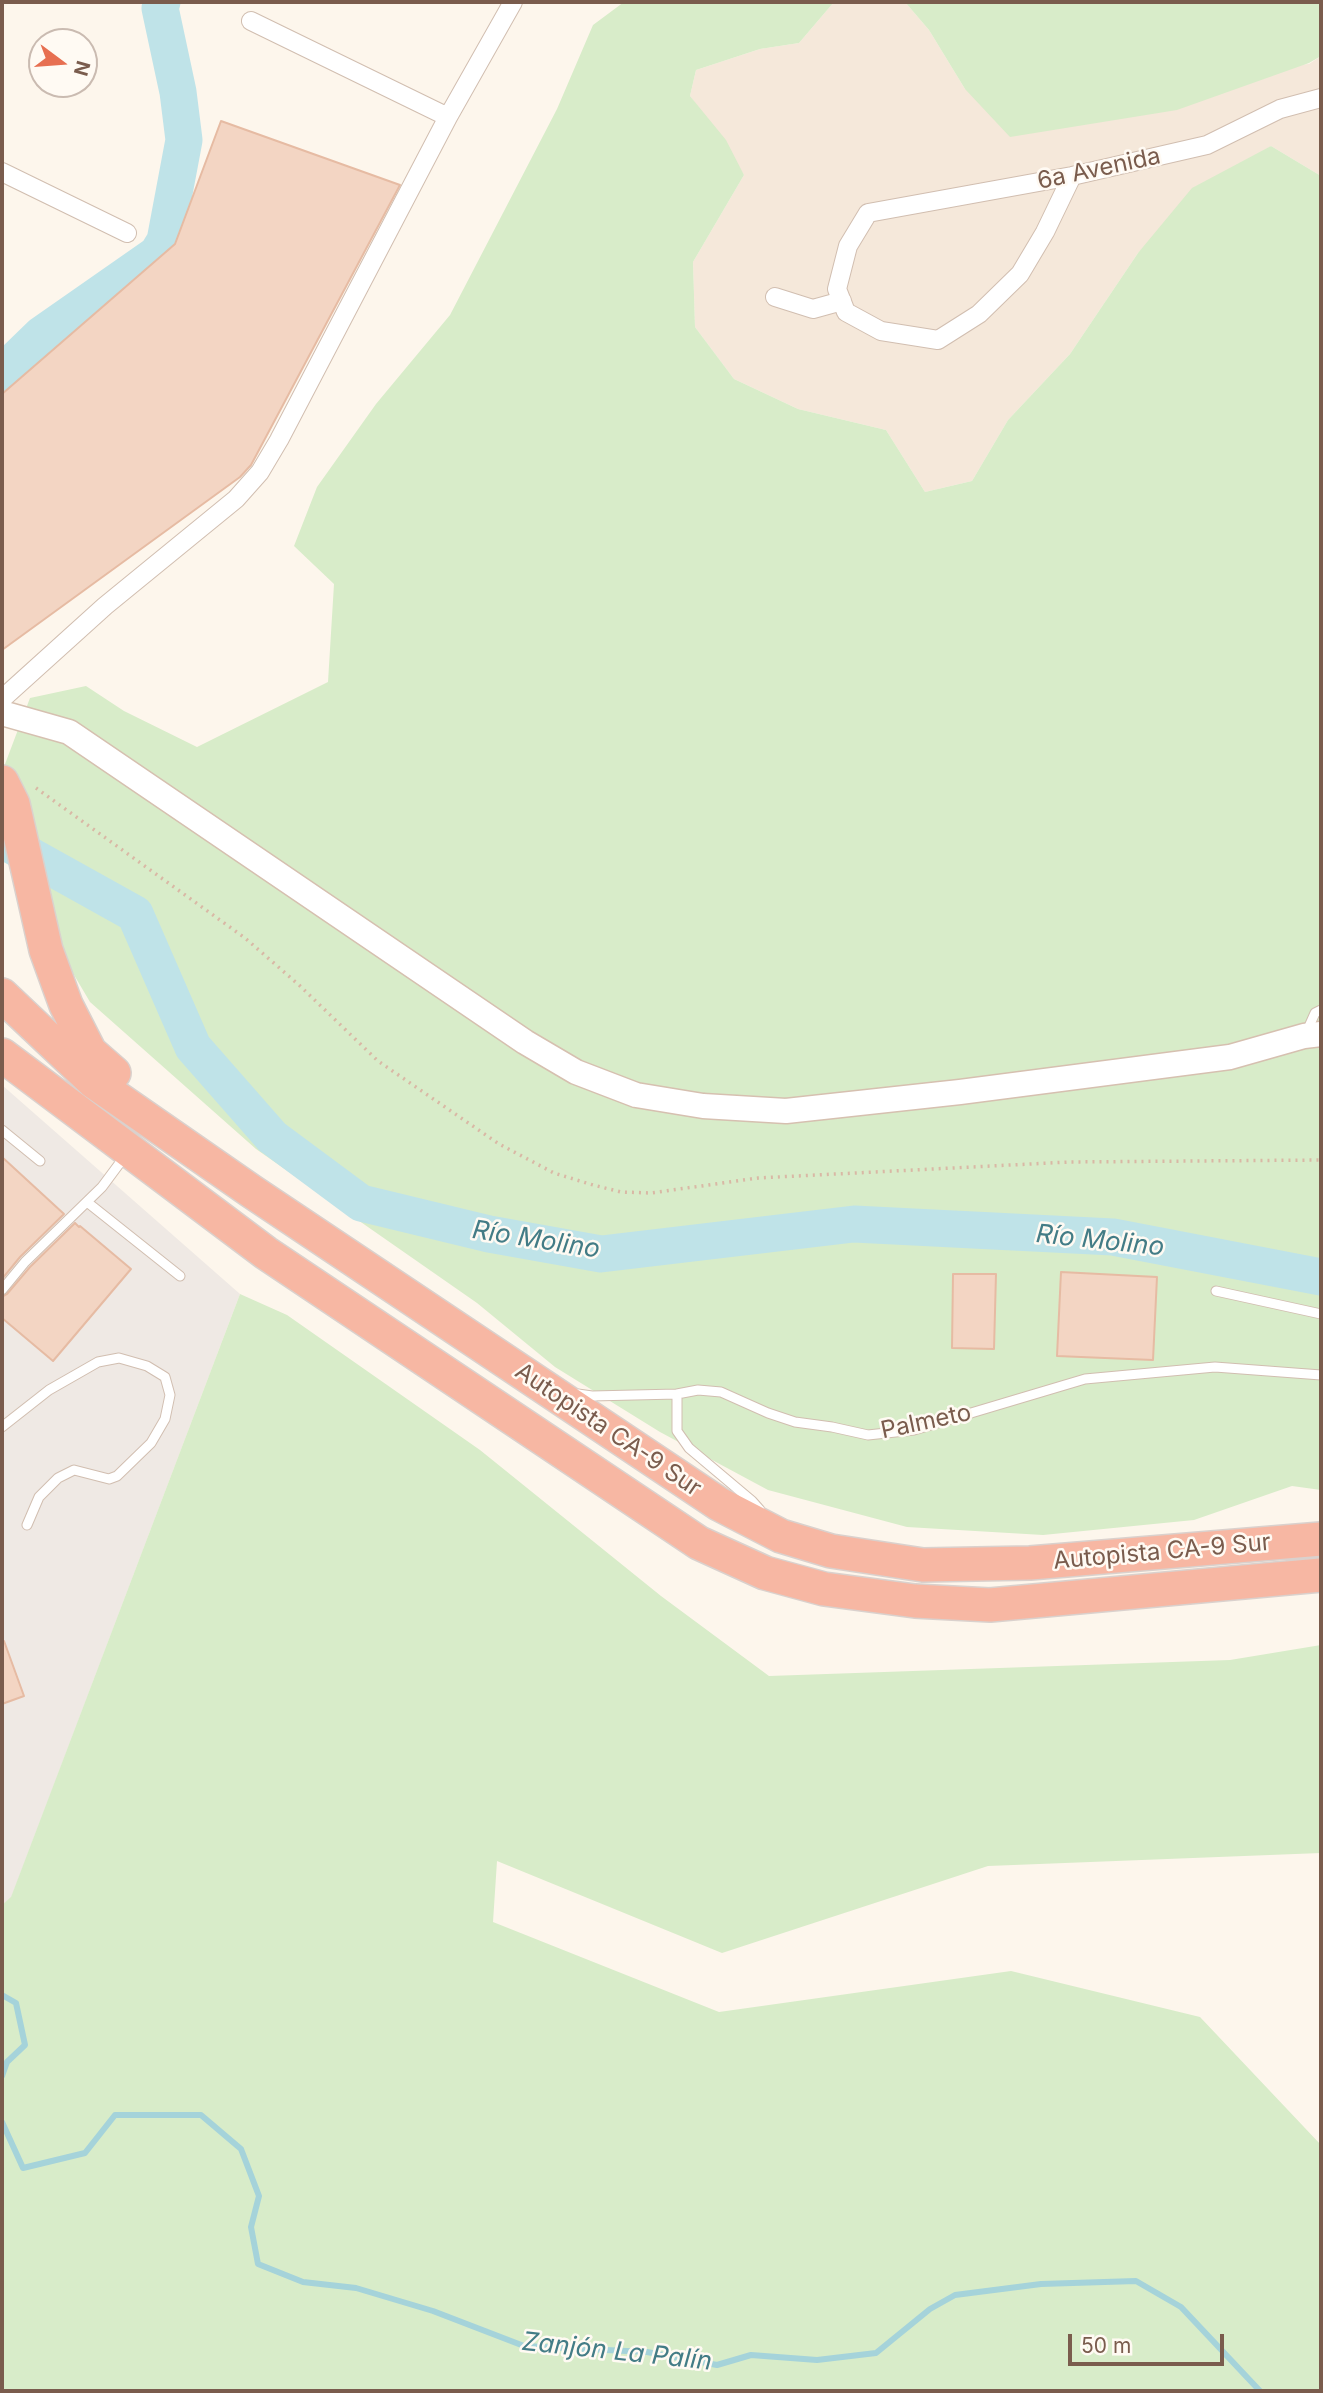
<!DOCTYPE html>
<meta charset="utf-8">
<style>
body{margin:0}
#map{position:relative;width:1323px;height:2393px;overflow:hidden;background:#fdf6ec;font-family:Inter,sans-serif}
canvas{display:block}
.frame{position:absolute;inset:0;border:4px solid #7a5c4d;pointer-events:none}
.north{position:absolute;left:28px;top:28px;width:70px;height:70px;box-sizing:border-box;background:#fffaf3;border:2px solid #cabbb1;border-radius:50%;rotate:106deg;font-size:19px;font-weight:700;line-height:28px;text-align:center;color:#7a5c4d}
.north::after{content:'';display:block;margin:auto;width:24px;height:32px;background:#e76f51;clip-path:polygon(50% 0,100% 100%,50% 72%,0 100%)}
.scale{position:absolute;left:1068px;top:2334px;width:156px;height:32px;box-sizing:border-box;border:4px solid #7a5c4d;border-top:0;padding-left:9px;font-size:21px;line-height:24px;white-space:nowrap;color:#7a5c4d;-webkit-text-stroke:5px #fffaf3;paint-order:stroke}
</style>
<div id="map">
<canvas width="1323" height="2393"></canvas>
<div class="frame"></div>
<div class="north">N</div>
<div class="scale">50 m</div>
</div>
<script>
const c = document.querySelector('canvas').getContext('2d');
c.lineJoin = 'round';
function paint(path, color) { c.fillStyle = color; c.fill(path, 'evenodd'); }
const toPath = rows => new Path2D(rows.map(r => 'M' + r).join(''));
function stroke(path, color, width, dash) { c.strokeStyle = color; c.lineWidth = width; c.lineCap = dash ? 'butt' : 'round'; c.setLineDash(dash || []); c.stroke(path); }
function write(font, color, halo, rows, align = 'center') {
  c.font = font + ' Inter,sans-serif'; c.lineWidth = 5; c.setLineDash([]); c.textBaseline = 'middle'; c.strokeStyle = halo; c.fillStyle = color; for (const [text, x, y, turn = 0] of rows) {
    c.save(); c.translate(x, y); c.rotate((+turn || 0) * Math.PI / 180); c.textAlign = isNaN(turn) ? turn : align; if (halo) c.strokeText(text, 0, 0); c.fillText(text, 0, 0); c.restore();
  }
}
const residential = toPath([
 [834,2,905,2,929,30,965,89,1309,64,1321,56,1321,176,1271,146,1138,253,1070,354,1008,420,972,481,925,492,886,430,798,409,734,379,695,327,693,262,744,175,690,96,696,70,760,49,799,43]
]);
const industrial = toPath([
 [2,1085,240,1294,11,1898,2,1905]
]);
const green = toPath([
 [624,2,834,2,799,43,760,49,696,70,690,96,726,140,744,175,693,262,695,327,734,379,798,409,886,430,925,492,972,481,1008,420,1070,354,1138,253,1192,188,1271,146,1321,176,1321,1490,1292,1486,1194,1520,1043,1535,907,1527,768,1490,660,1432,555,1367,477,1303,256,1149,90,1002,54,941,2,772,30,698,86,686,124,711,197,747,328,682,334,584,294,546,317,487,376,404,450,315,557,109,593,25],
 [905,2,1321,2,1321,56,1309,63,1177,110,1010,137,965,89,929,30],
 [240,1294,287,1315,480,1450,661,1596,769,1676,1230,1660,1321,1645,1321,1853,988,1866,722,1953,497,1861,493,1922,719,2012,1011,1971,1200,2017,1321,2145,1321,2391,4,2391,2,2389,2,1905,11,1897]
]);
const stream = toPath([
 [2,1995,16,2003,25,2045,7,2062,2,2076],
 [2,2122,23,2168,85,2153,115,2115,201,2115,241,2149,259,2196,251,2227,258,2264,303,2282,356,2288,433,2311,524,2346,647,2352,717,2365,751,2355,817,2360,876,2353,930,2309,955,2295,1041,2284,1136,2281,1181,2307,1260,2391]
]);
const river = toPath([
 [2,373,41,335,157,254,165,241,184,140,178,92,160,8,162,2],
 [2,840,135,914,193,1047,272,1137,361,1203,489,1234,601,1254,854,1224,1113,1237,1321,1277]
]);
const building = toPath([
 [221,121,400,185,251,465,240,477,2,650,2,394,175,244,221,121],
 [2,1157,64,1214,20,1257,2,1279,2,1157],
 [75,1223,79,1227,80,1226,131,1269,53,1361,2,1318,2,1297,7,1294,30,1267,75,1223],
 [1061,1272,1157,1277,1153,1360,1057,1356,1061,1272],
 [953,1274,996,1274,994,1349,952,1348,953,1274],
 [2,1641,4,1641,24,1696,2,1704,2,1641]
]);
const path = toPath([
 [36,788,245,938,299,985,378,1061,499,1144,554,1173,593,1185,621,1192,651,1193,758,1178,1069,1162,1321,1160]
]);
const lane = toPath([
 [1307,1031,1315,1013,1321,1010],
 [2,1130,40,1161],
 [87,1202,180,1276],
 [2,1290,25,1262,102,1187,125,1156],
 [1216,1291,1321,1314],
 [578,1394,592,1396,677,1394],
 [2,1427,49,1390,98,1362,119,1358,147,1366,165,1377,170,1395,165,1419,151,1443,117,1476,109,1479,74,1470,58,1478,39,1497,27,1525],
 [760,1510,752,1501,689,1448,677,1431,677,1394,698,1390,721,1392,768,1413,795,1422,832,1427,868,1435,914,1430,1085,1379,1215,1367,1321,1375]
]);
const street = toPath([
 [251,21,448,117],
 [2,172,127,233],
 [1072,176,1045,232,1020,274,979,314,938,340,881,331,846,312,837,289,848,246,868,213,1072,176,1207,145,1280,109,1321,98],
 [775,297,813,309,842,301],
 [2,699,105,606,236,499,260,472,279,440,448,117,513,2]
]);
const secondary = toPath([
 [2,713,69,732,525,1042,576,1072,636,1095,703,1106,786,1111,960,1092,1230,1057,1304,1036,1321,1034]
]);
const highway = toPath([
 [2,782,13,804,46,950,66,1005,90,1052,114,1073],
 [2,995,94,1082,251,1191,719,1504,781,1536,831,1551,923,1565,1030,1563,1321,1539],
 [2,1055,266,1253,699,1543,765,1573,824,1589,915,1601,990,1605,1321,1575]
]);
const streetNames = [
 ["6a Avenida",1099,169,-12],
 ["Palmeto",926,1422,-12],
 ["Autopista CA-9 Sur",608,1430,34],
 ["Autopista CA-9 Sur",1162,1552,-5]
];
const waterNames = [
 ["Río Molino",536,1240,9],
 ["Río Molino",1100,1241,6],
 ["Zanjón La Palín",617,2352,6]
];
paint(residential, '#f5e8da');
paint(industrial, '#efe9e4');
paint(green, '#d8ecc9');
stroke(stream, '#a5d3da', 6);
stroke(river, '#bfe3e8', 37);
paint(building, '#f3d5c3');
stroke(building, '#e6bba3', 2);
stroke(lane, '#d1beb0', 11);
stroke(street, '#d1beb0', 20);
stroke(secondary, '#d6c0b0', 27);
stroke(highway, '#dad1cd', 36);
stroke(path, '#d9b8a5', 3.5, [2, 5]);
stroke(lane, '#fff', 9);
stroke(street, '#fff', 18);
stroke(secondary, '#fff', 24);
stroke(highway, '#f7b7a3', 33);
write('24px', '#7a5c4d', '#fffaf3', streetNames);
write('italic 26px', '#437c86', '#fffaf3', waterNames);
</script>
